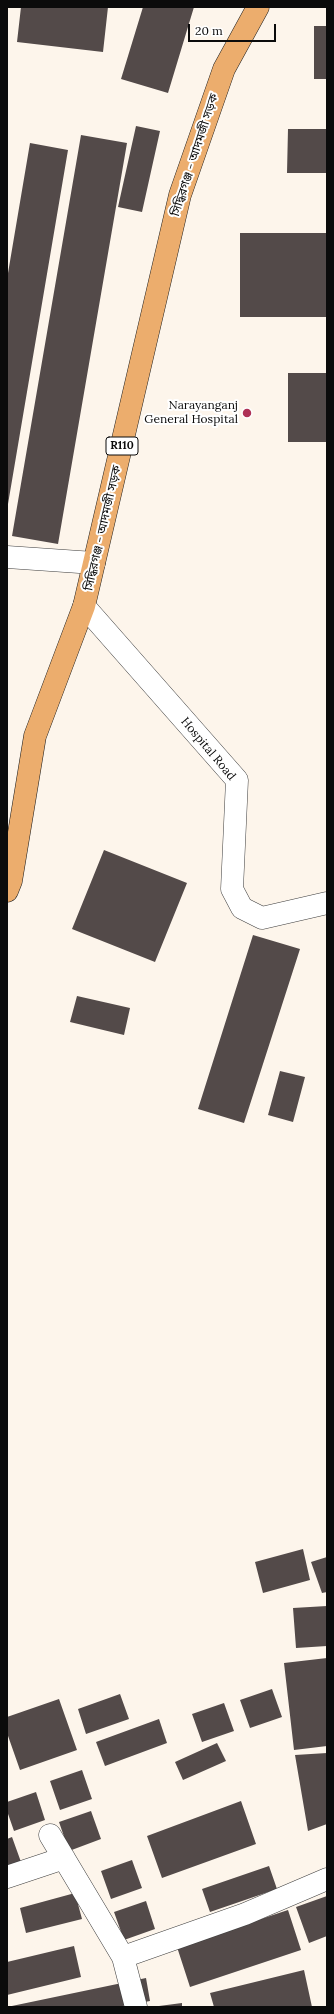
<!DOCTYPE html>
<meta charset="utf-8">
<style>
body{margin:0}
#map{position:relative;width:334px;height:2014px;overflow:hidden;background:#fdf5eb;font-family:Lora,serif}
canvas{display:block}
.frame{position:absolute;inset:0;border:8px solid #0b0b0b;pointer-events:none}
.scale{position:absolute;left:188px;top:24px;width:88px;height:18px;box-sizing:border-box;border:2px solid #0b0b0b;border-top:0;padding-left:5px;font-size:12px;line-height:14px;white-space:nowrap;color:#0b0b0b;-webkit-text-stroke:3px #fff;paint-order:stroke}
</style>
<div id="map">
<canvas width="334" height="2014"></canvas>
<div class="frame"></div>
<div class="scale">20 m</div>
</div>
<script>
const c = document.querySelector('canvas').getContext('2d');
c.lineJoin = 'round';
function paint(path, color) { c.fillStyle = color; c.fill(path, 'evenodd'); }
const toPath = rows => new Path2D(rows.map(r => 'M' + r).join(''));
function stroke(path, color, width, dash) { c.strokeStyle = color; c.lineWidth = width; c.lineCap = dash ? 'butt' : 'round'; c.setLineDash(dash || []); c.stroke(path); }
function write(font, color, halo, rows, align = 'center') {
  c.font = font + ' Lora,"Noto Sans Bengali",serif'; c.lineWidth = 4; c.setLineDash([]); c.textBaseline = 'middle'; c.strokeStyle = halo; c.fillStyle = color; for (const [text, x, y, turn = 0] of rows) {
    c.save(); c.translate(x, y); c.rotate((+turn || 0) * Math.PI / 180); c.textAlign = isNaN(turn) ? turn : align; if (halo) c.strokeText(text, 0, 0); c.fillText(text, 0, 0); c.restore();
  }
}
const building = toPath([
 [21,7,108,7,103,52,17,42],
 [143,7,194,7,168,93,121,79],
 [314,26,327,26,327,79,314,79],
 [136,126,160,131,142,212,118,207],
 [288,129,327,129,327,173,287,173],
 [81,135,127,143,58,544,12,536],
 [30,143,68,150,8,504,7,279],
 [240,233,327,233,327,317,240,317],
 [288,373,327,373,327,442,288,442],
 [104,850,187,883,155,962,72,929],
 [253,935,300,949,244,1123,198,1109],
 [77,996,130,1008,124,1035,70,1022],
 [280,1071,305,1077,293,1122,268,1115],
 [303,1549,310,1580,263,1593,255,1562],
 [327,1557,327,1592,322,1593,311,1562],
 [327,1606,327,1646,296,1648,293,1608],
 [327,1658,327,1746,294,1750,284,1663],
 [272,1689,282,1717,250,1728,240,1700],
 [120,1694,129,1719,86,1734,78,1709],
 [59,1699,77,1750,20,1770,7,1733,7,1717],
 [224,1703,234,1731,202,1742,192,1714],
 [159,1719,167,1743,105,1766,96,1742],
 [217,1743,226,1761,183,1780,175,1762],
 [327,1753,327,1824,308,1831,295,1755],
 [82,1770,92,1799,60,1810,50,1781],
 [36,1792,45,1820,14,1831,7,1811,7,1802],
 [241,1801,256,1844,162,1878,147,1836],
 [91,1811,101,1839,69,1851,59,1822],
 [12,1837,21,1862,7,1866,7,1839],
 [132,1860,142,1888,111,1899,101,1871],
 [269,1866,277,1889,210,1912,202,1889],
 [75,1893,82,1919,26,1933,20,1908],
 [327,1896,327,1936,309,1943,296,1907],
 [146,1901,155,1929,124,1940,114,1912],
 [288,1910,301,1950,190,1987,177,1947],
 [74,1946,81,1977,7,1995,7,1962],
 [304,1970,312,2007,214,2007,210,1993],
 [146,1978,150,2001,117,2007,7,2007],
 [182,2003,182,2007,159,2007,159,2006]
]);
const street = toPath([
 [7,557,94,563],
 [84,606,237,780,232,889,242,908,262,918,327,903],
 [50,1835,123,1957,136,2007],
 [7,1877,64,1858],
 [123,1957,245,1914,327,1879]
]);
const primary = toPath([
 [7,891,11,881,35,736,84,606,180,195,224,69,258,7]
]);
const markers = [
 [247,413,5,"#ae3156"]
];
const shields = [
 [122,446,32]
];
const shieldNames = [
 ["R110",122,446]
];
const streetNames = [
 ["সিদ্ধিরগঞ্জ - আদমজী সড়ক",195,155,-72],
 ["সিদ্ধিরগঞ্জ - আদমজী সড়ক",103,528,-77],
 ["Hospital Road",208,749,50]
];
const poiNames = [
 ["Narayanganj",238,406],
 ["General Hospital",238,420]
];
paint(building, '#534a49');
stroke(street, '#3e3e3e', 23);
stroke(primary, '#1c1c1c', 23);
stroke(street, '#fff', 22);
stroke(primary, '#ecad6d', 22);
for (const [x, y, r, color] of markers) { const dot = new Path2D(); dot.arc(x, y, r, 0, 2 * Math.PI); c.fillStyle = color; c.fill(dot); stroke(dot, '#fff', 1.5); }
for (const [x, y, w] of shields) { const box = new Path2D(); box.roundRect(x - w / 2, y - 9, w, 18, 3); c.fillStyle = '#fff'; c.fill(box); stroke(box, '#0b0b0b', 1); }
write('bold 11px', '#0b0b0b', null, shieldNames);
write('12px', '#0b0b0b', '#fff', streetNames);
write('12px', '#0b0b0b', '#fff', poiNames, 'right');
</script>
